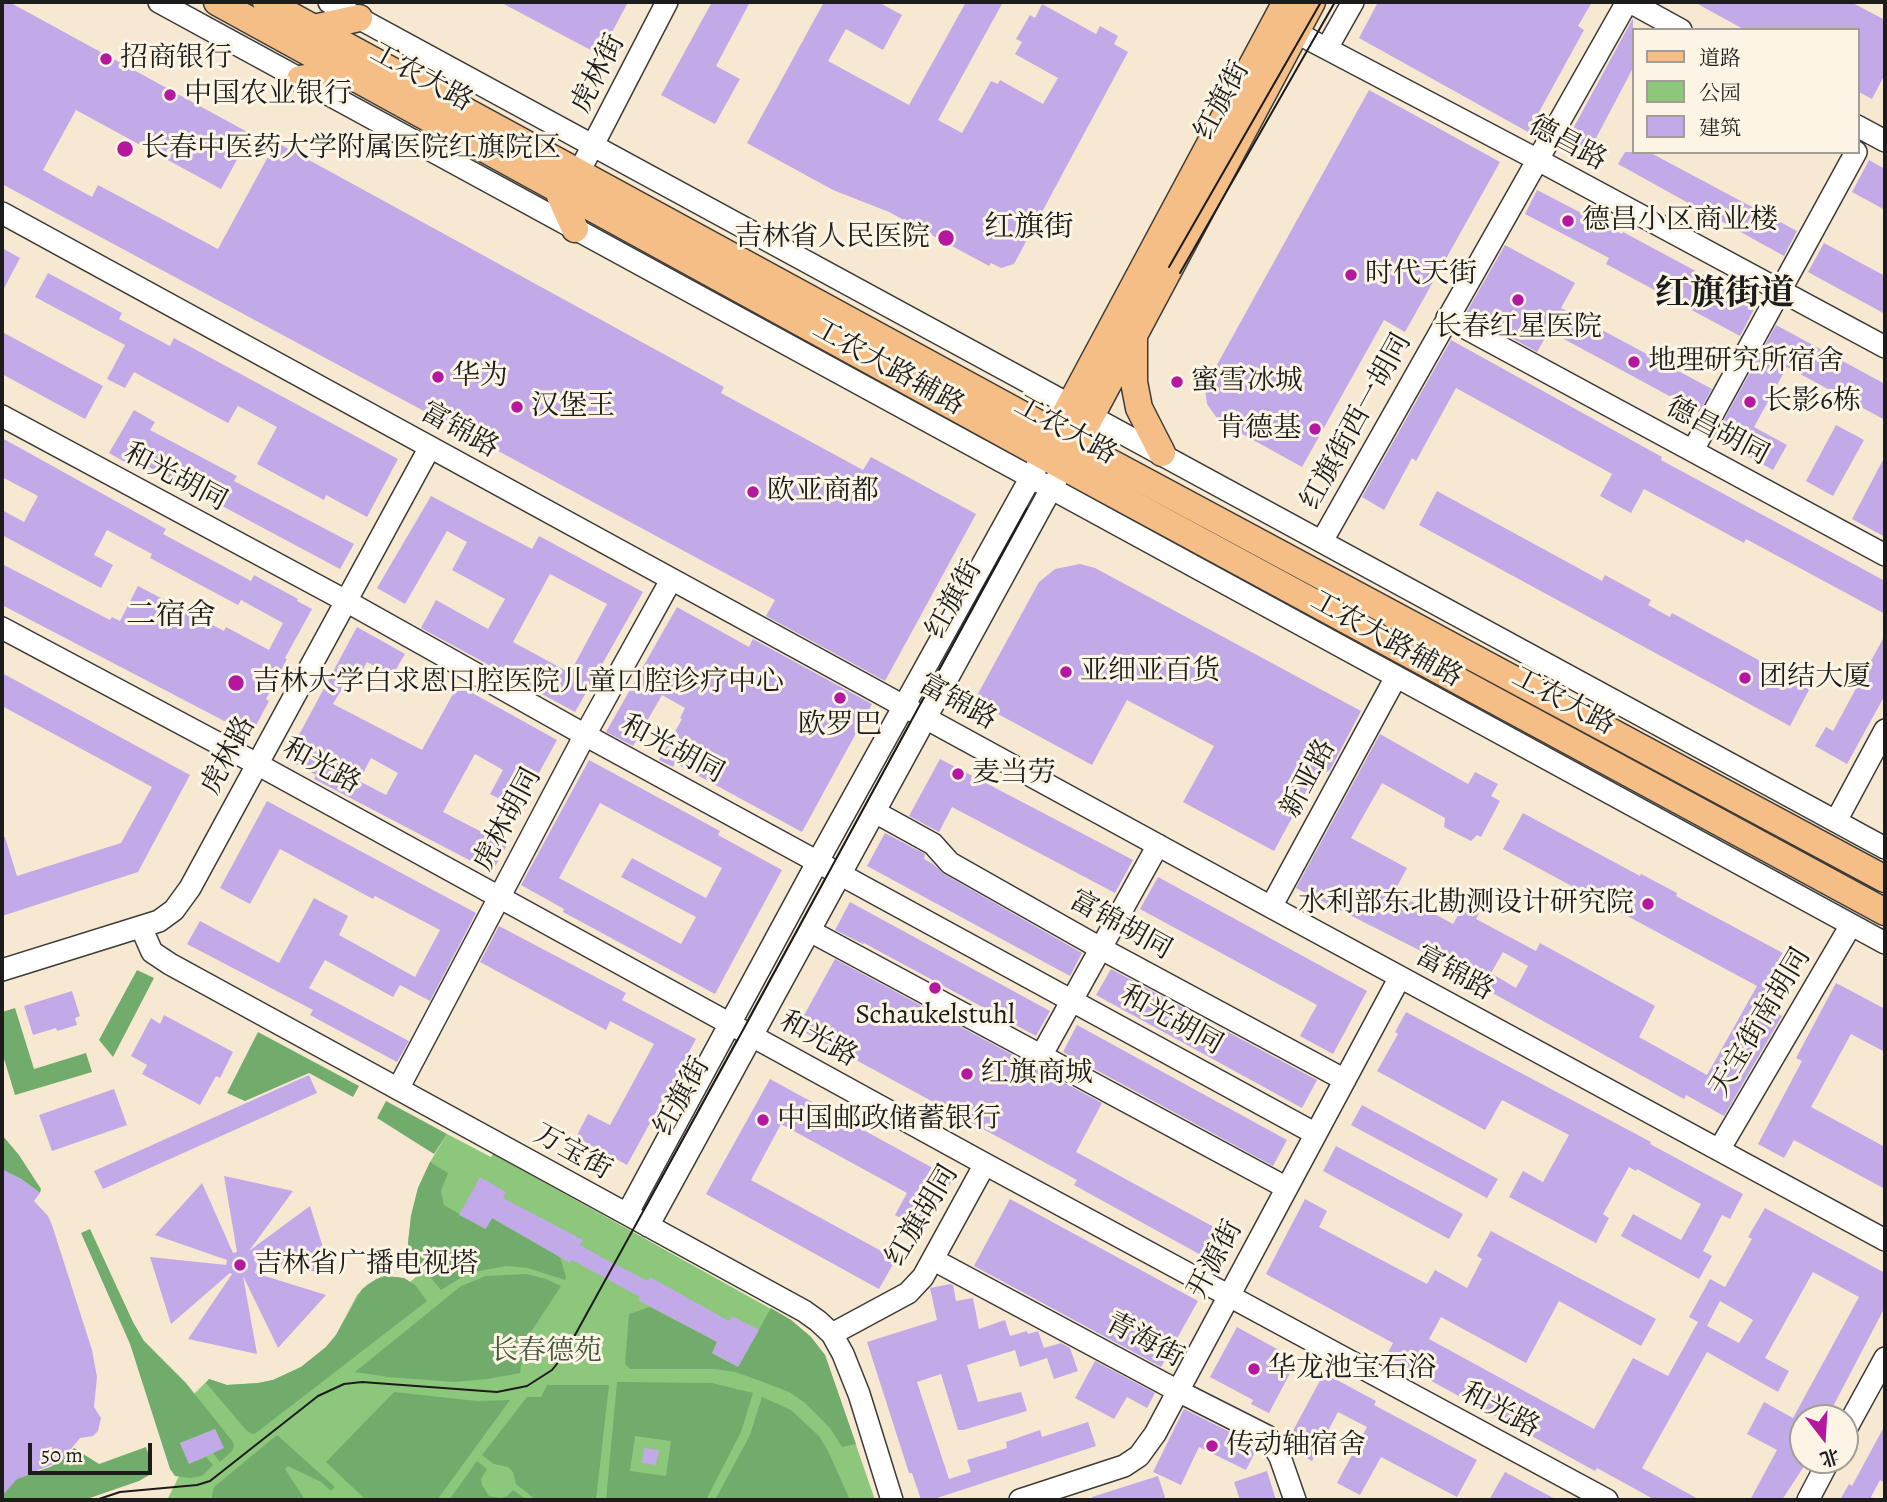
<!DOCTYPE html>
<meta charset="utf-8">
<style>
body{margin:0}
#map{position:relative;width:1887px;height:1502px;overflow:hidden;background:#f7e9d1;font-family:Alegreya,"Noto Serif SC",serif}
canvas{display:block}
.frame{position:absolute;inset:0;border:4px solid #1c1c1c;pointer-events:none}
.legend{position:absolute;left:1632px;top:28px;width:228px;height:126px;box-sizing:border-box;background:#fcf5e5;border:2px solid #a29e95;margin:0;padding:9px 12px;list-style:none;font-size:21px;color:#1c1c1c}
.legend li{display:flex;align-items:center;gap:14px;height:35px}
.legend b{width:35px;border:2px solid #a29e95}
.north{position:absolute;left:1789px;top:1404px;width:70px;height:70px;box-sizing:border-box;background:#fcf5e5;border:2px solid #a29e95;border-radius:50%;rotate:163deg;font-size:19px;font-weight:700;line-height:28px;text-align:center;color:#1c1c1c}
.north::after{content:'';display:block;margin:auto;width:24px;height:32px;background:#b5179e;clip-path:polygon(50% 0,100% 100%,50% 72%,0 100%)}
.scale{position:absolute;left:28px;top:1443px;width:124px;height:32px;box-sizing:border-box;border:4px solid #1c1c1c;border-top:0;padding-left:9px;font-size:21px;line-height:24px;white-space:nowrap;color:#1c1c1c;-webkit-text-stroke:5px #fcf5e5;paint-order:stroke}
</style>
<div id="map">
<canvas width="1887" height="1502"></canvas>
<div class="frame"></div>
<ul class="legend">
<li><b style="height:9px;background:#f6be87"></b>道路</li>
<li><b style="height:19px;background:#8dc77c"></b>公园</li>
<li><b style="height:19px;background:#c2a9e8"></b>建筑</li>
</ul>
<div class="north">北</div>
<div class="scale">50 m</div>
</div>
<script>
const c = document.querySelector('canvas').getContext('2d');
c.lineJoin = 'round';
function paint(path, color) { c.fillStyle = color; c.fill(path, 'evenodd'); }
const toPath = rows => new Path2D(rows.map(r => 'M' + r).join(''));
function stroke(path, color, width, dash) { c.strokeStyle = color; c.lineWidth = width; c.lineCap = dash ? 'butt' : 'round'; c.setLineDash(dash || []); c.stroke(path); }
function write(font, color, halo, rows, align = 'center') {
  c.font = font + ' Alegreya,"Noto Serif SC",serif'; c.lineWidth = 6; c.setLineDash([]); c.textBaseline = 'middle'; c.strokeStyle = halo; c.fillStyle = color; for (const [text, x, y, turn = 0] of rows) {
    c.save(); c.translate(x, y); c.rotate((+turn || 0) * Math.PI / 180); c.textAlign = isNaN(turn) ? turn : align; if (halo) c.strokeText(text, 0, 0); c.fillText(text, 0, 0); c.restore();
  }
}
const green = toPath([
 [447,1134,491,1157,493,1154,791,1320,811,1337,825,1355,875,1500,161,1500,167,1500,181,1472,144,1341,194,1394,209,1379,227,1385,258,1383,273,1380,301,1367,326,1347,336,1335,357,1295,368,1284,385,1276,404,1278,410,1282,424,1270,411,1254,408,1243,411,1216,418,1188,430,1162]
]);
const forest = toPath([
 [137,970,154,978,113,1057,99,1040],
 [15,1008,34,1069,86,1053,92,1072,15,1095,2,1052,2,1012],
 [258,1032,359,1086,353,1097,309,1073,245,1101,227,1093],
 [386,1101,447,1134,434,1154,377,1118],
 [3,1136,19,1155,41,1189,40,1193,21,1179,2,1170],
 [430,1162,448,1173,441,1191,444,1205,485,1229,492,1218,560,1257,566,1277,565,1280,528,1268,506,1266,469,1273,441,1290,411,1254,408,1243,411,1216,418,1188],
 [90,1229,133,1322,144,1341,186,1383,233,1442,234,1446,232,1451,220,1462,213,1453,223,1448,215,1429,180,1443,189,1464,206,1457,213,1465,202,1476,190,1478,175,1476,170,1469,130,1344,81,1233],
 [527,1274,546,1279,561,1286,531,1332,524,1347,520,1373,488,1379,454,1382,388,1377,355,1372,461,1286,486,1276],
 [385,1276,404,1278,415,1285,427,1301,256,1433,252,1434,247,1431,206,1383,209,1379,227,1385,258,1383,273,1380,301,1367,326,1347,336,1335,362,1289,376,1279],
 [650,1307,717,1342,712,1353,738,1367,771,1308,791,1320,811,1337,825,1355,856,1444,842,1447,830,1428,804,1402,789,1392,758,1380,735,1372,715,1369,630,1369,625,1364,629,1314],
 [617,1382,712,1383,753,1393,741,1432,706,1500,606,1500],
 [635,1436,671,1441,666,1476,630,1471],
 [547,1385,609,1385,596,1500,536,1500,516,1484,513,1472,508,1467,494,1464,482,1455,527,1397,541,1397],
 [394,1392,477,1401,510,1400,437,1500,366,1500,326,1462],
 [762,1397,791,1410,819,1436,828,1451,850,1500,715,1500,750,1435],
 [277,1435,335,1487,331,1491,321,1482,288,1466,285,1469,305,1500,211,1500,214,1487],
 [146,1447,151,1462,151,1474,139,1481,84,1500,2,1500,2,1494,16,1479,50,1467,61,1461,74,1448,99,1464],
 [477,1461,487,1469,481,1479,482,1485,489,1496,501,1498,507,1496,513,1490,527,1500,449,1500]
]);
const building = toPath([
 [2,2,9,2,251,134,221,189,76,110,43,170,92,197,98,185,218,249,276,142,724,387,721,393,863,470,871,457,976,514,885,681,766,616,775,600,2,184],
 [500,2,628,2,600,55],
 [712,2,750,2,716,66,740,79,715,124,661,95],
 [824,2,878,2,902,15,883,50,846,29,828,61,909,105,966,2,1003,2,938,120,962,133,991,81,998,84,1000,80,1043,104,1058,78,1015,54,1022,42,1016,39,1030,15,1035,18,1042,4,1096,34,1100,26,1118,36,1114,44,1128,52,1014,264,1001,268,991,263,989,266,889,212,833,190,747,143],
 [1378,2,1592,2,1578,26,1584,30,1528,132,1359,38],
 [1694,2,1851,2,1885,20,1885,74,1872,99,1857,91,1857,30,1745,30],
 [1633,18,1633,68,1584,161,1562,149],
 [1369,90,1500,162,1405,332,1384,320,1302,467,1219,421,1207,404,1205,389,1208,381],
 [1625,152,1649,152,1797,231,1784,256,1618,164],
 [1869,160,1885,169,1885,210,1852,192],
 [1537,190,1622,234,1623,232,1757,304,1740,336,1606,264,1609,258,1525,214],
 [1824,243,1885,276,1885,314,1808,272],
 [1505,245,1575,283,1561,308,1712,389,1699,412,1549,331,1537,352,1466,313],
 [2,248,20,258,2,292],
 [48,273,122,313,119,319,170,346,174,338,398,459,367,517,326,495,324,500,257,464,277,427,238,406,228,423,134,372,125,388,107,379,125,345,35,297],
 [1776,325,1885,384,1885,420,1787,367,1754,427,1787,445,1773,470,1714,438],
 [2,332,103,386,85,419,2,374],
 [1451,340,1662,457,1661,460,1885,581,1885,614,1746,539,1744,543,1644,489,1631,513,1600,496,1612,474,1456,388,1416,461,1412,458,1384,510,1362,497],
 [134,410,155,422,150,430,237,476,234,481,354,544,340,569,134,459,130,465,109,453],
 [1836,425,1864,440,1833,496,1806,481],
 [2,438,166,529,163,534,251,581,254,575,298,599,297,601,312,609,285,658,287,659,266,699,269,701,251,735,2,605,2,564,110,620,112,617,120,621,138,586,224,631,226,627,269,650,283,623,241,600,238,605,150,558,152,554,107,530,94,555,113,565,101,588,2,535,2,510,24,522,38,496,2,477],
 [1885,456,1885,537,1852,519],
 [1437,491,1602,581,1605,575,1651,600,1648,605,1670,617,1672,613,1810,688,1790,726,1419,525],
 [431,496,532,549,539,536,643,592,575,712,421,628,436,600,488,629,505,599,452,570,467,542,447,531,405,604,377,588],
 [550,574,607,604,570,673,513,642],
 [1080,564,1095,568,1361,711,1330,770,1327,772,1319,768,1274,851,1183,802,1214,746,1127,700,1092,765,974,701,1039,582,1055,569],
 [677,607,749,647,753,639,872,704,802,832,675,763,673,767,659,760,682,719,680,718,685,708,662,695,633,746,606,732],
 [357,627,405,654,392,676,367,662,356,682,349,677,333,704,422,750,458,685,557,740,519,809,490,794,503,770,475,754,443,812,507,845,492,872,314,779,316,775,286,759],
 [371,758,398,773,386,795,359,781],
 [1885,635,1885,695,1847,764,1815,746,1826,727,1833,731],
 [2,673,190,775,138,872,2,916,2,837,5,837,17,876,121,843,152,787,2,706],
 [1380,734,1468,784,1475,772,1498,784,1491,796,1500,801,1481,837,1477,835,1471,841,1444,827,1445,818,1382,783,1351,838,1407,868,1394,892,1453,924,1464,905,1479,913,1476,919,1536,951,1540,943,1655,1006,1639,1037,1707,1075,1757,986,1503,849,1523,813,1640,876,1641,874,1677,893,1676,896,1794,959,1767,1008,1782,1016,1724,1116,1686,1095,1684,1099,1487,990,1486,991,1472,984,1474,979,1429,955,1296,888],
 [1503,952,1528,966,1516,988,1491,973],
 [940,759,1133,860,1115,893,952,807,939,832,909,816],
 [589,760,720,831,718,835,782,870,715,994,563,912,564,909,521,885],
 [600,803,722,868,706,898,632,858,621,877,696,917,681,944,559,878],
 [267,801,476,913,430,1001,400,985,393,997,325,960,309,988,409,1041,397,1062,310,1015,313,1010,187,944,200,921,279,963,314,898,348,916,339,935,415,977,440,930,375,896,373,899,280,849,250,904,220,888],
 [885,833,925,854,924,859,933,864,944,874,1082,953,1070,976,867,866],
 [1158,877,1367,991,1333,1054,1300,1036,1317,1005,1140,909],
 [850,902,1050,1011,1036,1036,864,943,863,944,835,930],
 [499,926,626,993,622,1000,696,1039,627,1165,576,1137,588,1114,610,1125,654,1044,610,1021,606,1030,480,962],
 [835,959,1102,1103,1076,1152,1234,1238,1219,1265,1074,1185,1077,1180,797,1028],
 [1111,969,1317,1080,1302,1108,1096,995],
 [1836,983,1885,1009,1885,1052,1851,1034,1811,1107,1885,1147,1885,1189,1794,1140,1784,1158,1758,1144,1802,1061,1796,1058],
 [72,991,80,1016,75,1018,77,1025,57,1031,56,1028,33,1035,24,1006],
 [1406,1012,1651,1142,1650,1144,1743,1194,1730,1219,1722,1215,1703,1251,1712,1256,1699,1279,1621,1236,1633,1214,1681,1240,1701,1204,1637,1169,1636,1171,1629,1167,1603,1214,1609,1218,1596,1243,1509,1197,1523,1171,1543,1182,1569,1135,1502,1100,1485,1130,1377,1071,1398,1034,1395,1032],
 [164,1015,233,1052,220,1078,216,1076,200,1105,142,1074,147,1065,131,1056,151,1018,160,1024],
 [1077,1025,1287,1140,1273,1166,1063,1052],
 [309,1075,317,1093,103,1189,94,1171],
 [770,1079,953,1179,924,1231,895,1215,907,1193,781,1124,751,1180,896,1259,879,1289,706,1194],
 [114,1089,127,1125,52,1151,39,1115],
 [1362,1105,1498,1179,1487,1198,1351,1125],
 [1336,1146,1463,1214,1449,1239,1323,1171],
 [2,1169,21,1179,40,1193,34,1201,48,1216,52,1225,92,1350,97,1377,94,1407,101,1418,98,1431,93,1436,80,1438,61,1461,17,1479,2,1496],
 [224,1176,293,1191,249,1251,310,1206,331,1273,257,1265,255,1273,326,1295,278,1348,243,1276,257,1354,188,1339,232,1274,230,1273,171,1324,150,1257,226,1265,227,1260,155,1235,202,1183,233,1253,237,1252],
 [480,1177,506,1192,503,1198,583,1240,580,1245,601,1257,648,1281,650,1277,729,1321,732,1316,759,1330,738,1367,712,1353,717,1342,638,1300,640,1297,618,1285,572,1260,570,1263,492,1218,486,1229,459,1215],
 [1010,1199,1198,1301,1161,1367,974,1266],
 [1305,1199,1327,1211,1319,1227,1427,1284,1435,1270,1467,1288,1482,1259,1477,1256,1491,1231,1656,1319,1641,1346,1559,1301,1526,1363,1441,1317,1429,1339,1594,1429,1633,1358,1668,1376,1698,1322,1689,1317,1710,1279,1725,1287,1752,1239,1748,1237,1765,1208,1885,1273,1885,1307,1827,1418,1803,1418,1803,1460,1808,1460,1782,1500,1750,1500,1777,1450,1747,1434,1764,1402,1793,1418,1859,1297,1813,1272,1765,1358,1789,1371,1778,1392,1707,1352,1642,1468,1700,1500,1655,1500,1597,1468,1595,1471,1386,1356,1393,1343,1266,1274],
 [1720,1301,1753,1320,1739,1343,1707,1326],
 [950,1284,953,1285,956,1301,973,1298,979,1329,1005,1320,1010,1336,1027,1331,1028,1334,1038,1331,1044,1348,1061,1343,1070,1348,1078,1371,1054,1379,1047,1358,1020,1367,1015,1350,967,1365,978,1402,1021,1392,1027,1411,963,1430,958,1430,941,1374,917,1382,949,1479,971,1472,967,1460,1007,1448,1006,1442,1040,1430,1042,1437,1088,1422,1096,1446,931,1500,921,1500,912,1473,909,1473,867,1342,937,1320,930,1288],
 [1237,1327,1297,1360,1269,1413,1251,1404,1253,1400,1210,1377],
 [1095,1361,1155,1393,1147,1408,1127,1397,1114,1419,1075,1398],
 [1324,1373,1376,1401,1374,1405,1477,1460,1457,1497,1381,1457,1360,1495,1337,1483,1367,1427,1338,1412,1312,1461,1291,1450,1294,1443,1288,1440],
 [1184,1409,1258,1446,1246,1470,1199,1447,1181,1485,1153,1472],
 [1885,1425,1885,1483,1880,1480,1871,1497,1878,1500,1840,1500,1849,1484,1852,1486],
 [215,1429,224,1448,189,1464,180,1443],
 [644,1448,659,1450,656,1465,642,1463],
 [1267,1471,1276,1500,1240,1500,1234,1482],
 [1505,1472,1557,1500,1489,1500],
 [1158,1476,1166,1500,1092,1500,1092,1497]
]);
const minor = toPath([
 [159,2,1885,943],
 [329,2,1885,848],
 [1630,2,1681,30],
 [1295,32,1538,160,1885,347],
 [1327,48,1353,2],
 [1857,126,1885,141],
 [579,172,667,2],
 [2,213,1271,907,1885,1240],
 [1447,318,1885,555],
 [2,416,346,601,585,735,1316,1134],
 [1693,450,1856,152],
 [1322,541,1627,2],
 [2,628,257,764,985,1164,1607,1500],
 [875,812,933,844,950,863,1100,948,1345,1080],
 [1836,821,1885,730],
 [1271,907,1396,677],
 [141,927,152,952,170,964,804,1311,818,1321,832,1334,843,1354,859,1394,892,1500],
 [810,931,1287,1188],
 [2,970,159,921,174,910,190,888,430,447],
 [1041,1056,1158,845],
 [398,1089,585,735,671,580],
 [1719,1150,1851,925],
 [627,1214,818,861,1037,466],
 [648,1226,1057,478],
 [934,1260,1178,1391,1267,1436,1280,1457,1295,1500],
 [832,1334,908,1293,923,1277,985,1164],
 [1845,1431,1885,1358],
 [1020,1500,1124,1466,1139,1456,1155,1434,1400,977],
 [1808,1500,1829,1460]
]);
const major = toPath([
 [217,2,1064,467,1885,912],
 [266,2,1076,444,1885,879],
 [314,28,359,18],
 [300,79,344,71],
 [557,189,575,229],
 [1134,339,1134,382,1139,408,1162,453],
 [1047,448,1286,2],
 [1068,459,1312,2]
]);
const tram = toPath([
 [1169,267,1321,2],
 [1180,273,1335,2],
 [96,1500,120,1492,197,1485,210,1481,318,1396,344,1384,362,1382,497,1392,527,1386,552,1370,564,1355,743,1030,1027,508]
]);
const markers = [
 [106,59,7,"#b5179e"],
 [170,95,7,"#b5179e"],
 [125,149,9,"#b5179e"],
 [1568,221,7,"#b5179e"],
 [946,238,9,"#b5179e"],
 [1351,275,7,"#b5179e"],
 [1518,300,7,"#b5179e"],
 [1634,362,7,"#b5179e"],
 [438,377,7,"#b5179e"],
 [1177,382,7,"#b5179e"],
 [1750,402,7,"#b5179e"],
 [517,407,7,"#b5179e"],
 [1315,429,7,"#b5179e"],
 [753,492,7,"#b5179e"],
 [1066,672,7,"#b5179e"],
 [1745,678,7,"#b5179e"],
 [236,683,9,"#b5179e"],
 [840,698,7,"#b5179e"],
 [958,774,7,"#b5179e"],
 [1648,904,7,"#b5179e"],
 [935,988,7,"#b5179e"],
 [967,1074,7,"#b5179e"],
 [763,1120,7,"#b5179e"],
 [240,1265,7,"#b5179e"],
 [1254,1369,7,"#b5179e"],
 [1212,1446,7,"#b5179e"]
];
const poiNames = [
 ["招商银行",120,59],
 ["中国农业银行",184,95],
 ["长春中医药大学附属医院红旗院区",141,149],
 ["德昌小区商业楼",1582,221],
 ["吉林省人民医院",930,238,"right"],
 ["时代天街",1365,275],
 ["长春红星医院",1518,328,"center"],
 ["地理研究所宿舍",1648,362],
 ["华为",452,377],
 ["蜜雪冰城",1191,382],
 ["长影6栋",1764,402],
 ["汉堡王",531,407],
 ["肯德基",1301,429,"right"],
 ["欧亚商都",767,492],
 ["亚细亚百货",1080,672],
 ["团结大厦",1759,678],
 ["吉林大学白求恩口腔医院儿童口腔诊疗中心",252,683],
 ["欧罗巴",840,726,"center"],
 ["麦当劳",972,774],
 ["水利部东北勘测设计研究院",1634,904,"right"],
 ["Schaukelstuhl",935,1016,"center"],
 ["红旗商城",981,1074],
 ["中国邮政储蓄银行",777,1120],
 ["吉林省广播电视塔",254,1265],
 ["华龙池宝石浴",1268,1369],
 ["传动轴宿舍",1226,1446]
];
const streetNames = [
 ["虎林街",599,74,-63],
 ["工农大路",421,78,29],
 ["红旗街",1223,101,-62],
 ["德昌路",1567,144,28],
 ["工农大路辅路",888,368,29],
 ["红旗街西一胡同",1357,422,-61],
 ["富锦路",459,431,29],
 ["工农大路",1065,431,29],
 ["德昌胡同",1717,432,28],
 ["和光胡同",175,478,28],
 ["红旗街",955,600,-61],
 ["工农大路辅路",1386,640,29],
 ["工农大路",1563,702,28],
 ["富锦路",957,703,29],
 ["和光胡同",672,750,28],
 ["虎林路",229,756,-62],
 ["和光路",321,767,29],
 ["新亚路",1309,779,-62],
 ["虎林胡同",508,820,-62],
 ["富锦胡同",1120,926,29],
 ["富锦路",1454,974,28],
 ["和光胡同",1171,1021,29],
 ["天宝街南胡同",1761,1023,-59],
 ["和光路",818,1040,29],
 ["红旗街",683,1097,-61],
 ["万宝街",572,1153,29],
 ["红旗胡同",923,1216,-59],
 ["开源街",1216,1260,-62],
 ["青海街",1144,1341,28],
 ["和光路",1500,1411,28]
];
const parkNames = [
 ["长春德苑",546,1352]
];
const neighbourhoodNames = [
 ["红旗街",1029,229],
 ["二宿舍",171,617]
];
const districtNames = [
 ["红旗街道",1725,295]
];
paint(green, '#8dc77c');
paint(forest, '#72ac6c');
paint(building, '#c2a9e8');
stroke(minor, '#3d3b37', 24);
stroke(major, '#3d3b37', 29);
stroke(minor, '#fff', 21);
stroke(major, '#f6be87', 26);
stroke(tram, '#1c1c1c', 2);
for (const [x, y, r, color] of markers) { const dot = new Path2D(); dot.arc(x, y, r, 0, 2 * Math.PI); c.fillStyle = color; c.fill(dot); stroke(dot, '#fcf5e5', 2.5); }
write('28px', '#1c1c1c', '#fcf5e5', poiNames, 'left');
write('28px', '#1c1c1c', '#fcf5e5', streetNames);
write('28px', '#44583e', '#fcf5e5', parkNames);
write('30px', '#1c1c1c', '#fcf5e5', neighbourhoodNames);
write('bold 35px', '#1c1c1c', '#fcf5e5', districtNames);
</script>
